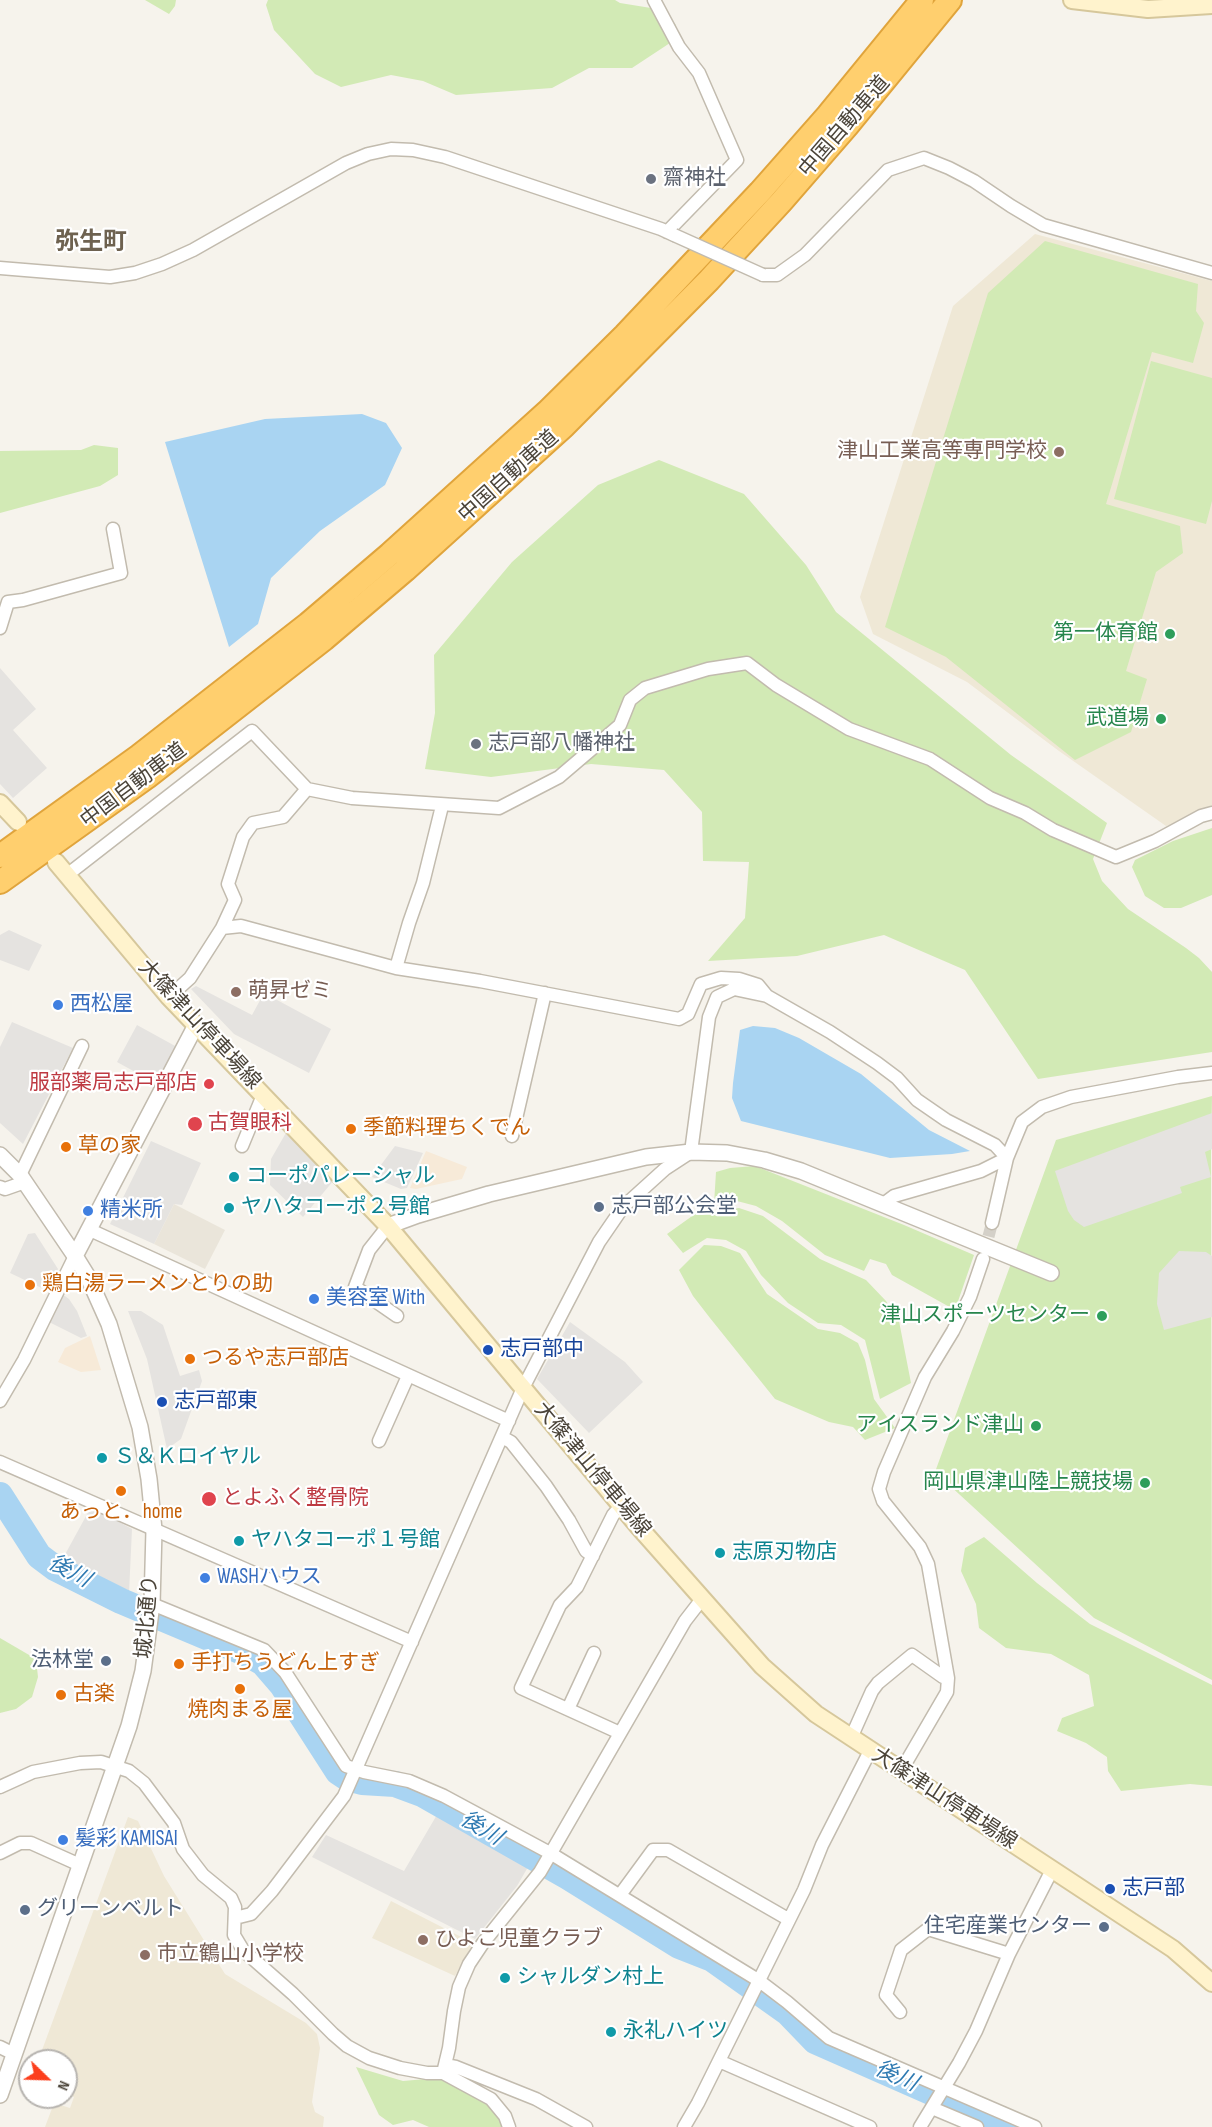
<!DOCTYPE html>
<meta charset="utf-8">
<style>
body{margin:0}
#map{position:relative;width:1212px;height:2127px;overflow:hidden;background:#f6f3ec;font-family:"Sofia Sans Condensed",sans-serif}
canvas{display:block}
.north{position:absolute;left:18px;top:2049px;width:60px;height:60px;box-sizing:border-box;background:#fff;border:2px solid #b7b4b0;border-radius:50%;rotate:113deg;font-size:16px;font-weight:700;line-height:24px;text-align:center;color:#4b4439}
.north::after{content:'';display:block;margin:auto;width:21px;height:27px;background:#fc3f1d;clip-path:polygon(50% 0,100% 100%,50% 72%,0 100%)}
</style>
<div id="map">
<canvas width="1212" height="2127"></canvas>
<div class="north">N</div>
</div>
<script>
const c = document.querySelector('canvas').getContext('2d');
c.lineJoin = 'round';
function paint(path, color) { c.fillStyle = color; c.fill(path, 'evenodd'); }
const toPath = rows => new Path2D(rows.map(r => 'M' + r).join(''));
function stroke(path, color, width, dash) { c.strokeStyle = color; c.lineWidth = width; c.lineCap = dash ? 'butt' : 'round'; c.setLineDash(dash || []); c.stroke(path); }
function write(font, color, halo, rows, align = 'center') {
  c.font = font + ' "Sofia Sans Condensed","Noto Sans JP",sans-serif'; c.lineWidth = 4.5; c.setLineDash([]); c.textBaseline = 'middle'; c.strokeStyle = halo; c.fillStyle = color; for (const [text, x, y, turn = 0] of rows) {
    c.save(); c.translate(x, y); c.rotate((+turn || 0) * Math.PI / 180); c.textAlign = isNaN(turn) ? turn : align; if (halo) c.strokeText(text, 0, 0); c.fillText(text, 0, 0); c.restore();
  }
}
const residential = toPath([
 [174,1204,225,1230,205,1269,154,1244]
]);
const commercial = toPath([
 [426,1151,467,1167,462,1179,416,1189,410,1188],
 [90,1336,101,1370,81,1372,58,1362,65,1348]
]);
const education = toPath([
 [1035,234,1212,281,1212,813,1166,826,1059,751,967,682,873,634,860,597,953,306],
 [128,1817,138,1821,164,1876,225,1974,306,2023,317,2034,320,2048,312,2102,315,2112,324,2117,323,2127,45,2127,54,2103,70,2108,74,2097,66,2094,66,2061,38,2061],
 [391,1901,473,1943,455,1976,372,1938]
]);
const green = toPath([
 [145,0,176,0,175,6,169,14],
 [268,0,615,0,620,3,651,8,666,15,676,25,673,41,632,68,589,68,552,88,456,95,423,81,391,75,341,87,315,74,274,30,266,5],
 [1045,241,1198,284,1196,311,1204,323,1193,363,1152,352,1106,504,1180,526,1183,553,1156,572,1126,671,1147,679,1131,732,1075,760,946,657,885,627,988,293],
 [1151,361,1212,378,1212,501,1206,524,1114,499],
 [94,445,118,448,118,475,100,486,0,513,0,451,81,450],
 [659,460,744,494,806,565,836,612,1011,755,1107,823,1093,859,1102,881,1128,909,1186,948,1199,958,1212,972,1212,1052,1038,1079,965,970,884,935,797,956,708,961,745,918,749,862,703,861,702,812,664,770,591,764,491,777,425,769,435,713,434,655,512,562,598,485],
 [1212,828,1212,895,1181,908,1164,908,1145,896,1132,867,1135,860,1173,841],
 [1212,1096,1211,1155,1212,1680,1094,1618,935,1472,1056,1140],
 [755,1166,904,1225,974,1255,955,1310,892,1275,886,1264,870,1259,864,1271,825,1255,782,1221,756,1206,737,1201,714,1204,716,1172,730,1168],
 [739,1208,763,1216,820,1259,866,1280,886,1301,899,1321,911,1383,880,1399,865,1340,841,1325,818,1323,788,1303,761,1275,746,1251,726,1240,707,1238,683,1253,667,1234,695,1214],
 [704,1245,721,1246,740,1253,767,1294,818,1329,840,1333,858,1343,865,1360,874,1399,895,1428,865,1440,853,1427,829,1422,775,1399,710,1318,693,1296,679,1270],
 [984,1537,1037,1583,1090,1624,1212,1685,1212,1786,1190,1784,1121,1791,1108,1771,1107,1757,1086,1743,1057,1731,1062,1718,1094,1706,1089,1675,1051,1654,1006,1648,979,1628,976,1604,961,1571,965,1548],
 [0,1638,36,1659,38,1677,32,1697,16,1709,0,1713],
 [356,2067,403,2081,437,2078,448,2082,489,2103,504,2127,429,2127,413,2120,393,2125,379,2115]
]);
const parking = toPath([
 [0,668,36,709,13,730,47,768,13,798,0,784],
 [9,930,42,945,29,971,0,960,0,935],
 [196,986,252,1015,264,993,331,1029,309,1073,234,1034,191,989],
 [12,1022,73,1048,23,1144,0,1123,0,1047],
 [137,1025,177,1047,157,1084,117,1062],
 [1212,1113,1212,1149,1205,1152,1211,1177,1180,1187,1182,1193,1084,1227,1074,1220,1068,1211,1055,1171],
 [287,1131,334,1180,303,1217,270,1185,271,1159],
 [151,1141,201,1163,182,1205,174,1204,154,1244,110,1224],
 [395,1146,423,1153,407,1188,401,1189,372,1177],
 [35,1233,58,1269,48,1291,10,1273,28,1234],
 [1179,1251,1206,1252,1212,1256,1212,1317,1164,1330,1157,1304,1159,1273],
 [62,1294,69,1299,77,1311,87,1336,81,1338,49,1322],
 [128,1311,141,1311,163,1325,180,1376,199,1370,202,1381,181,1439,167,1449,147,1359],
 [570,1322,625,1362,643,1382,589,1433,537,1379],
 [91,1507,132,1529,129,1593,98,1581,62,1560],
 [438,1813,528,1867,517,1886,475,1939,312,1857,326,1835,404,1871]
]);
const water = toPath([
 [362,414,386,423,402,448,385,485,320,531,271,578,258,624,229,647,165,442,265,419],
 [753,1026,775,1028,799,1038,861,1074,929,1130,970,1151,952,1154,890,1158,741,1121,732,1098,733,1083,740,1030]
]);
const river = toPath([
 [0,1495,39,1556,55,1568,121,1601,247,1654,263,1663,282,1685,338,1772,347,1778,362,1782,395,1784,422,1794,568,1877,679,1946,712,1959,788,2013,815,2041,1010,2127]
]);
const minorTunnel = toPath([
 [984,1254,992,1223]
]);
const minor = toPath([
 [654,0,679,47,699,73,737,160,667,232],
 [0,268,110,277,135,273,162,264,193,250,346,163,368,154,391,149,413,150,445,157,661,229,674,235],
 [763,275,777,275,805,255,888,170,924,158,949,168,974,181,1011,206,1043,225,1212,273],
 [0,628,8,602,23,600,121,573,113,529],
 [307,789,352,798,499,808,559,777,620,725,630,700,645,688,708,669,747,663,776,685,849,729,930,759,990,798,1025,813,1053,830,1116,857,1155,841,1201,816,1212,813],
 [67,875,252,731,307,789,283,817,253,823,243,837,228,884,235,900,222,928],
 [396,968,409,923,423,883,442,806],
 [169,997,190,978,222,928,241,926,396,968,480,981,679,1019,688,1014,701,984,721,978,739,979,758,985,767,996],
 [512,1136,545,993],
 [242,1146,263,1095],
 [20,1175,82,1046],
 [0,1187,5,1189,25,1182],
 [882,1205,894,1196,981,1171,1007,1158],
 [992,1223,1007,1158,1022,1122,1042,1107,1071,1097,1178,1077,1212,1073],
 [388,1226,369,1250,355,1287,397,1316],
 [90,1230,509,1421],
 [0,1401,24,1360,75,1256],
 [502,1437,511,1442,546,1486,569,1520,586,1551,593,1556],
 [379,1441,408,1376],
 [0,1462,412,1642],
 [152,1604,264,1650,285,1672,346,1766,364,1772,409,1781,444,1796,550,1853,758,1980,787,2002,829,2038,1035,2127],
 [568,1709,594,1653],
 [620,1733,521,1688,560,1605,577,1587,613,1515,621,1506],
 [851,1738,872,1691,878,1683,912,1655,943,1677,948,1678],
 [901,1771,947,1692,948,1678,928,1564,920,1547,883,1501,879,1489,884,1472,925,1377,953,1331,970,1297,983,1259],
 [0,1787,33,1772,80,1763,101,1762,129,1771,144,1783,174,1823,183,1849,203,1875,231,1898,235,1907,234,1935,243,1950,293,1994,333,2034,347,2046,369,2058,400,2068,427,2073,443,2073,491,2099,505,2116,509,2127],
 [0,1853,20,1843,31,1843,80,1865],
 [620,1895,653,1850,668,1850,788,1919],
 [235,1918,251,1914,272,1891,344,1796,523,1388,599,1242,623,1207,665,1169,691,1152,709,1017,717,997,734,989,767,996,830,1032,877,1063,897,1078,917,1100,946,1120,995,1145,1007,1158],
 [900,2012,886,1995,901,1950,928,1929,1009,1954],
 [0,2047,14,2054],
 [719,2061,870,2127],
 [445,2065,456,2067,536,2099,586,2127],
 [443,2073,449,2048,454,2011,459,1987,469,1964,483,1943,540,1872,685,1621,702,1599],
 [932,2108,977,2127],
 [684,2127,698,2103,804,1890,822,1845,870,1751],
 [920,2127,959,2063,976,2031,1009,1954,1052,1870]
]);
const tertiary = toPath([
 [0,1155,20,1175,75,1256,88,1277,109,1324,140,1427,149,1479,154,1530,152,1604,143,1671,129,1726,0,2095],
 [388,1226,418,1215,489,1194,646,1157,691,1152,727,1153,764,1160,801,1171,1051,1273],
 [75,1256,196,1025]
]);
const secondary = toPath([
 [1072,0,1148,9,1212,5],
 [0,803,18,822],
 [56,862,169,997,388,1226,638,1526,762,1666,816,1714,1173,1949,1212,1983]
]);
const motorway = toPath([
 [0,856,139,756,308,624,390,554,547,412,625,335,760,192,828,115,922,0],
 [0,882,147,777,324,639,405,570,564,426,709,280,781,202,847,126,950,0]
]);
const minorBridge = toPath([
 [674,235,763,275]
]);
const markers = [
 [651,179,6,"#6b7280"],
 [1059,452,6,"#8d6e63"],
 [1170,634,6,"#2e9e5b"],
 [1161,719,6,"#2e9e5b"],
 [476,744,6,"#6b7280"],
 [236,992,6,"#8d6e63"],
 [58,1005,6,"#3f7fe0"],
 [209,1084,6,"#e0444e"],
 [195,1124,8,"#e0444e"],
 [351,1129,6,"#e8710a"],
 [66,1147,6,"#e8710a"],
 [234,1177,6,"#0f9aa8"],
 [599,1207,6,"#5c6f8a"],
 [229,1208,6,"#0f9aa8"],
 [88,1211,6,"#3f7fe0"],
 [30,1285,6,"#e8710a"],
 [314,1299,6,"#3f7fe0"],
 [1102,1316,6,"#2e9e5b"],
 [488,1350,6,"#1a4fb4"],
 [190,1359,6,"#e8710a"],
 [162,1402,6,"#1a4fb4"],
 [1036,1426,6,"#2e9e5b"],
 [102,1458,6,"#0f9aa8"],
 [1145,1483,6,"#2e9e5b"],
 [121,1491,6,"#e8710a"],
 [209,1499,8,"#e0444e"],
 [239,1541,6,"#0f9aa8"],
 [720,1553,6,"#0f9aa8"],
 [205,1578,6,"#3f7fe0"],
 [106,1661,6,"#5c6f8a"],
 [179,1664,6,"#e8710a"],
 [240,1689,6,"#e8710a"],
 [61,1695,6,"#e8710a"],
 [63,1840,6,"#3f7fe0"],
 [1110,1889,6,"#1a4fb4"],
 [25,1910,6,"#5c6f8a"],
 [1104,1927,6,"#5c6f8a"],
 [423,1940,6,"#8d6e63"],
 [145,1955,6,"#8d6e63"],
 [505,1978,6,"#0f9aa8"],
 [611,2032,6,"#0f9aa8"]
];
const streetNames = [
 ["中国自動車道",845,127,-49],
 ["中国自動車道",509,477,-42],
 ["中国自動車道",134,786,-37],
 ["大篠津山停車場線",199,1025,47],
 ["大篠津山停車場線",592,1470,50],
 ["城北通り",148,1617,-85],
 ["大篠津山停車場線",944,1799,33]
];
const worshipNames = [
 ["齋神社",663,179],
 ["志戸部八幡神社",488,744]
];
const educationNames = [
 ["津山工業高等専門学校",1047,452,"right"],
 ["萌昇ゼミ",248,992],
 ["ひよこ児童クラブ",435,1940],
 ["市立鶴山小学校",157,1955]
];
const leisureNames = [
 ["第一体育館",1158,634],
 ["武道場",1149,719],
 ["津山スポーツセンター",1090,1316],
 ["アイスランド津山",1024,1426],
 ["岡山県津山陸上競技場",1133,1483]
];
const shopNames = [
 ["西松屋",70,1005],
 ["精米所",100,1211],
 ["美容室 With",326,1299],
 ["WASHハウス",217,1578],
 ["髪彩 KAMISAl",75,1840]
];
const healthNames = [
 ["服部薬局志戸部店",197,1084,"right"],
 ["古賀眼科",208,1124],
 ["とよふく整骨院",222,1499]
];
const foodNames = [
 ["季節料理ちくでん",363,1129],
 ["草の家",78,1147],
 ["鶏白湯ラーメンとりの助",42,1285],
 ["つるや志戸部店",202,1359],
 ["あっと．home",121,1513,"center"],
 ["手打ちうどん上すぎ",191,1664],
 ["古楽",73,1695],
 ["焼肉まる屋",240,1711,"center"]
];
const cultureNames = [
 ["コーポパレーシャル",246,1177],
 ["ヤハタコーポ２号館",241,1208],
 ["Ｓ＆Ｋロイヤル",114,1458],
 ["ヤハタコーポ１号館",251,1541],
 ["志原刃物店",732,1553],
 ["シャルダン村上",517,1978],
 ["永礼ハイツ",623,2032]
];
const serviceNames = [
 ["志戸部公会堂",611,1207],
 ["法林堂",94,1661,"right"],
 ["グリーンベルト",37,1910],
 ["住宅産業センター",1092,1927,"right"]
];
const transitNames = [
 ["志戸部中",500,1350],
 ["志戸部東",174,1402],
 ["志戸部",1122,1889]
];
const waterNames = [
 ["後川",69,1572,28],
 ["後川",481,1829,31],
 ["後川",896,2077,24]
];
const quarterNames = [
 ["弥生町",91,243]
];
paint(residential, '#eae5da');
paint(commercial, '#f7ead8');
paint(education, '#efe8d6');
paint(green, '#d2eab5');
paint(parking, '#e5e3e0');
paint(water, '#a9d4f2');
stroke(river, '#a9d4f2', 26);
stroke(minorTunnel, '#d4d0c8', 12, [12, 6]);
stroke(minor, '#c2bbae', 15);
stroke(tertiary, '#c2bbae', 18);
stroke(secondary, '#d6c79b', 20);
stroke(motorway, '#e0a43c', 26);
stroke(minor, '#fff', 12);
stroke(tertiary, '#fff', 15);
stroke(secondary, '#fff3cd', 16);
stroke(motorway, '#ffcf6e', 22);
stroke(minorBridge, '#c2bbae', 15, []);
stroke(minorBridge, '#fff', 12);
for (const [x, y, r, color] of markers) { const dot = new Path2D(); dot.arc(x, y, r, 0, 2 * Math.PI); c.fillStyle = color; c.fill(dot); stroke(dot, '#fff', 2); }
write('21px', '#4b4439', '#fff', streetNames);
write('21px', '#5b616d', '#fff', worshipNames, 'left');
write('21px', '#785e54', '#fff', educationNames, 'left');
write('21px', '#27864d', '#fff', leisureNames, 'right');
write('21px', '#366cbe', '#fff', shopNames, 'left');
write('21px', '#be3a42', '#fff', healthNames, 'left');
write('21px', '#c56008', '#fff', foodNames, 'left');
write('21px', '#0d838f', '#fff', cultureNames, 'left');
write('21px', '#4e5e75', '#fff', serviceNames, 'left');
write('21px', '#164399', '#fff', transitNames, 'left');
write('italic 22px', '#2e7ab2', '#fff', waterNames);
write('bold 24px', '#6e6250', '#fff', quarterNames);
</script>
